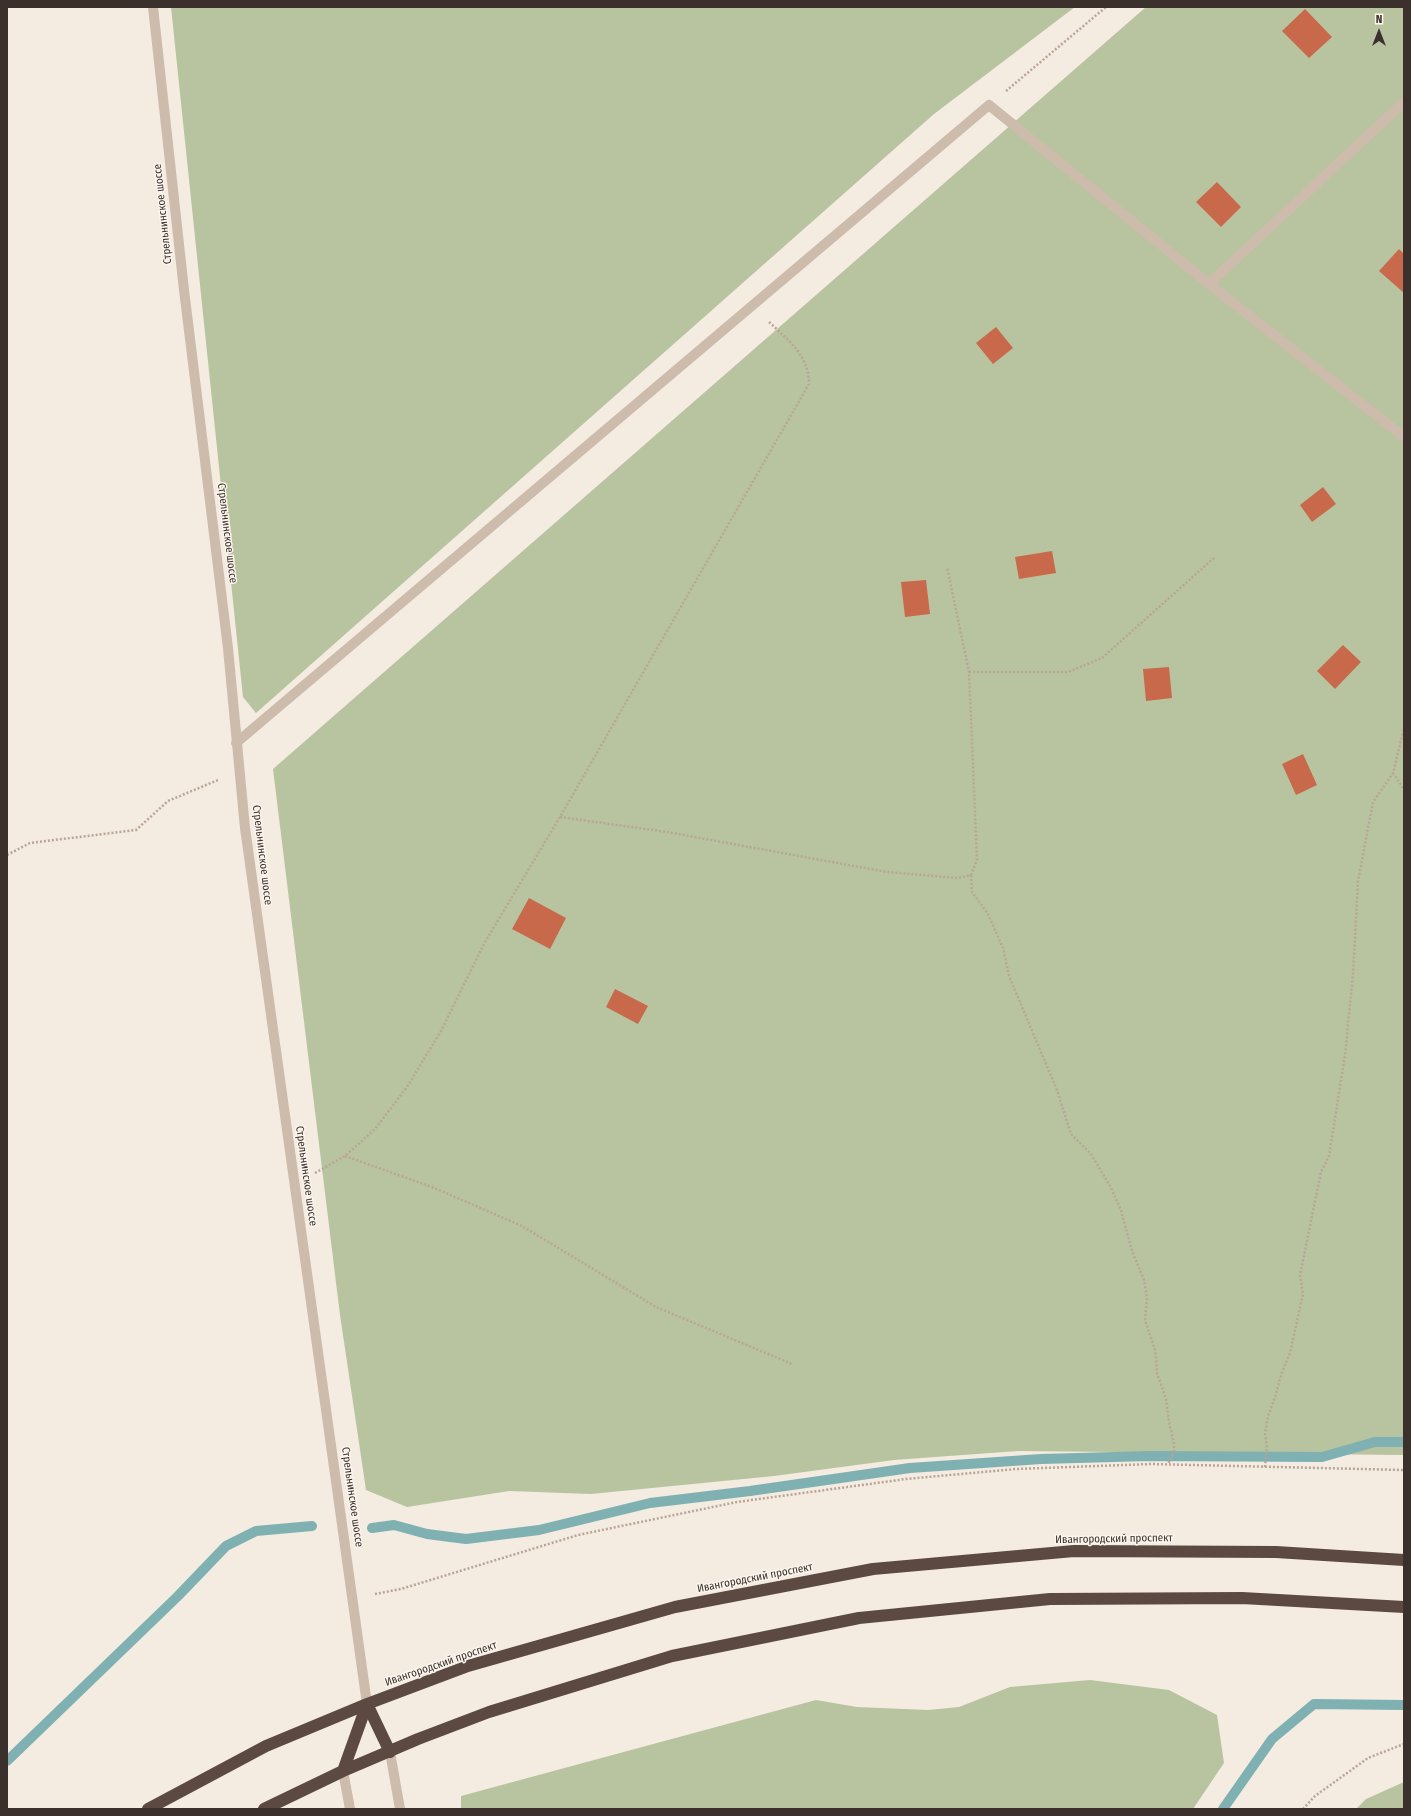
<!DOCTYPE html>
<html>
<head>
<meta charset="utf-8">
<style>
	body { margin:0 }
	#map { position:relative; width:1411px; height:1816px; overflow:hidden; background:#f4ebe1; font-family:"Fira Sans Condensed",sans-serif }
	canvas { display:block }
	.frame { position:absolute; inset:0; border:8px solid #3b302b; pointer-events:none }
	.north { position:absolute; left:1359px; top:12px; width:40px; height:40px; -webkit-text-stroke:3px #fbf5ee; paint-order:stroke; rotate:0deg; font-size:11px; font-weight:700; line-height:16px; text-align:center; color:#3b302b }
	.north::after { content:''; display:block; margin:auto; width:14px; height:18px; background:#3b302b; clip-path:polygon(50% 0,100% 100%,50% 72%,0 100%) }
</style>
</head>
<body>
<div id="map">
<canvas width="1411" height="1816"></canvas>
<div class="frame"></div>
<div class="north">N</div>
</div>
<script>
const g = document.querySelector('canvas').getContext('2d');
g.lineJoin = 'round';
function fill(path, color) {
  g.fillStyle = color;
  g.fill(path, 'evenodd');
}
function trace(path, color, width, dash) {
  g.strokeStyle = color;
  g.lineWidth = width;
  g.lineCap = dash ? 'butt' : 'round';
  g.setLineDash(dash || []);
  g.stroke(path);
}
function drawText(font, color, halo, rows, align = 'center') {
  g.font = font + ' "Fira Sans Condensed",sans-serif';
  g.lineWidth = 3;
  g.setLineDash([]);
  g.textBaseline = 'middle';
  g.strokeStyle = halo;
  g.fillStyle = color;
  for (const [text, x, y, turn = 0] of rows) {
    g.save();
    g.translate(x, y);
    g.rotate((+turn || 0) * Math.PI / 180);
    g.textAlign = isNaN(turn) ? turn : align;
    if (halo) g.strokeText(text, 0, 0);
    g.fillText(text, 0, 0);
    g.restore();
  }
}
const green = new Path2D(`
	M171,7H1075L934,114L256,713L243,697Z
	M1146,7H1404V1455L1018,1451L894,1460L774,1476L591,1494L509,1491L407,1507L366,1490L340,1315L273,769Z
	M1090,1680L1169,1690L1217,1715L1224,1763L1193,1809H461V1796L816,1700L857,1707L928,1710L959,1707L1010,1687Z
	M1404,1782V1809H1356L1366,1799Z`);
const stream = new Path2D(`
	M372,1528L394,1525L427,1534L466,1539L539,1530L650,1503L750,1491L910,1468L1041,1459L1150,1456L1322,1457L1375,1442H1404
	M7,1761L178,1596L226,1546L256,1531L312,1526
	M1223,1809L1272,1739L1314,1704L1404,1705`);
const building = new Path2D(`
	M1305,9L1332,37L1309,58L1282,31Z
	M1217,182L1241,207L1221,227L1196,202Z
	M1399,249L1404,254V293L1379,271Z
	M996,327L1013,348L993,364L976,343Z
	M1323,487L1336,504L1312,522L1300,505Z
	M1052,551L1056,573L1019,579L1015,557Z
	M926,580L930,614L905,617L901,582Z
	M1343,645L1361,662L1335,689L1317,671Z
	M1169,667L1172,698L1146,701L1143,669Z
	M1303,754L1317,785L1296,795L1282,764Z
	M529,898L566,918L550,949L512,929Z
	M615,989L648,1006L638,1024L606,1007Z`);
const path = new Path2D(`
	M1006,91L1106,7
	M969,672H1068L1102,658L1215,557
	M1393,773L1404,789
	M560,817L667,832L887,872L958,878L971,875L977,860L969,672L947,567
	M7,855L30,843L136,830L168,801L218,780
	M971,875L972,892L988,914L1003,948L1009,976L1057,1090L1071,1134L1091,1154L1110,1186L1121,1210L1132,1251L1144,1280L1147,1298L1145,1320L1155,1350L1157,1373L1166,1399L1169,1422L1174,1444V1451L1168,1464
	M345,1156L432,1187L522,1226L656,1307L792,1364
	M315,1173L345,1156L375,1129L407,1087L441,1031L485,942L560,817L809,384C809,355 788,340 769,322
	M1265,1467L1267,1447L1265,1434L1268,1416L1275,1397L1282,1372L1290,1353L1303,1294L1300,1275L1321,1172L1329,1156L1345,1055L1353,974L1358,881L1373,802L1393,773L1404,728
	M375,1594L401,1589L578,1535L737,1502L906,1479L1016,1469L1151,1464L1404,1470
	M1303,1809L1315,1796L1368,1758L1404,1744`);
const minor = new Path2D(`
	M153,7L184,290L228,648L245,828L367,1704
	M1209,284L1404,102
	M236,743L989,105L1209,284L1404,437
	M390,1752L400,1809
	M343,1771L350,1809`);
const highway = new Path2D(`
	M367,1704L390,1752
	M343,1771L367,1704
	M148,1809L266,1746L367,1704L468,1666L675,1607L873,1569L1074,1551L1276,1552L1404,1560
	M264,1809L343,1771L418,1739L489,1712L672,1656L859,1618L1050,1599L1242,1598L1404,1607`);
const streetNames = [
	["Стрельнинское шоссе",163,214,-96],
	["Стрельнинское шоссе",227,533,83],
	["Стрельнинское шоссе",262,855,83],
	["Стрельнинское шоссе",306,1176,82],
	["Стрельнинское шоссе",352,1497,82],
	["Ивангородский проспект",1114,1539,-1],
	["Ивангородский проспект",755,1578,-11],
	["Ивангородский проспект",441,1664,-19]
];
fill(green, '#b8c4a0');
trace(stream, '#7fb0b2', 10);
fill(building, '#c8694b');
trace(path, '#b9a596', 2.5, [2, 2]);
trace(minor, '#cdbbac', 10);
trace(highway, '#5c4a42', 12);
drawText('11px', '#3b302b', '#fbf5ee', streetNames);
</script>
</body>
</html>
